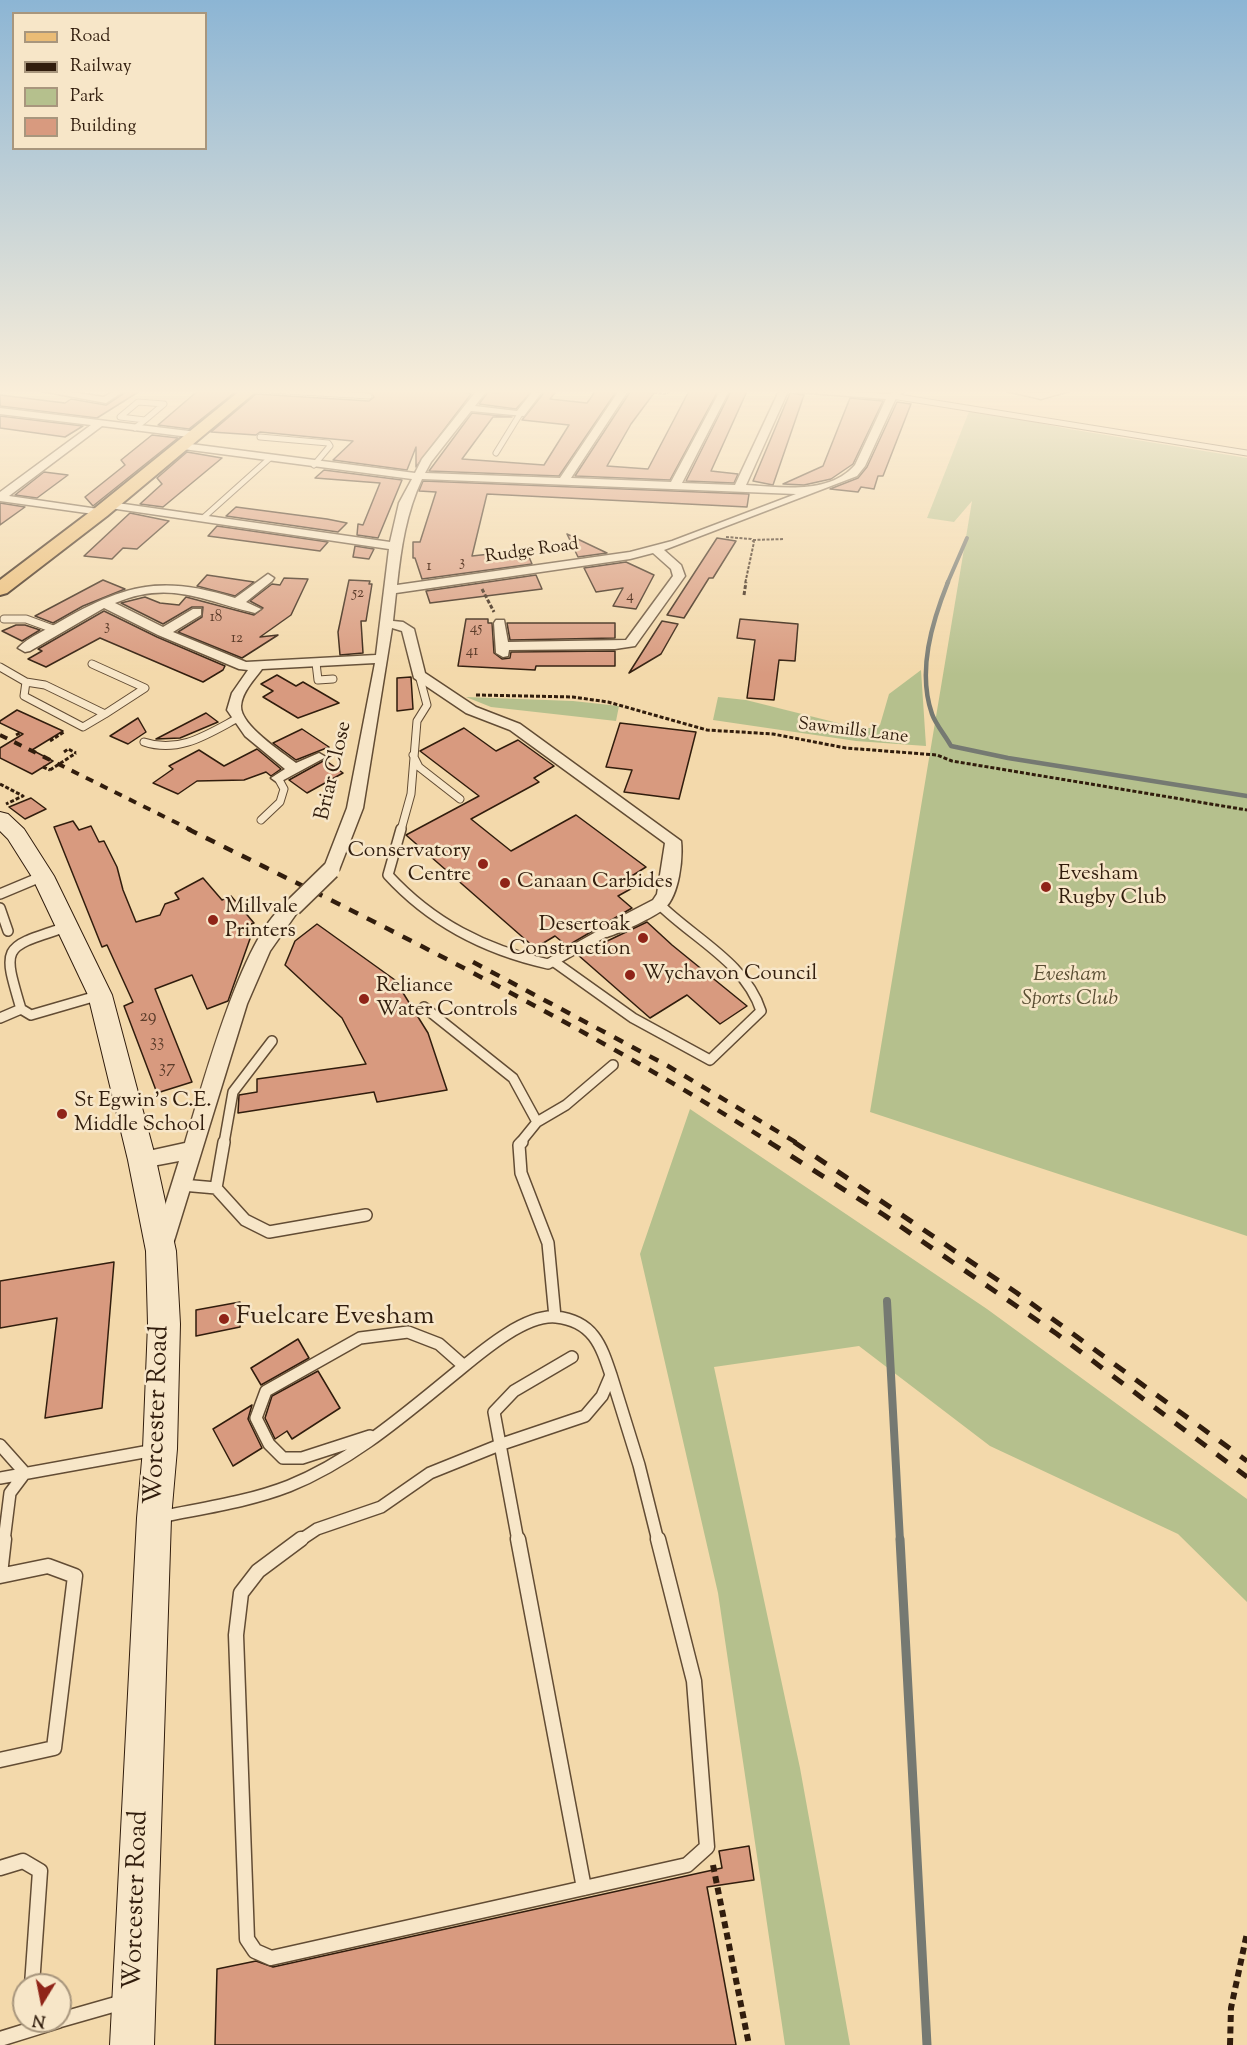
<!DOCTYPE html>
<html>
<head>
<meta charset="utf-8">
<style>
	body { margin:0 }
	#map { position:relative; width:1247px; height:2045px; overflow:hidden; background:#f3d9ab; font-family:"Sorts Mill Goudy",serif }
	canvas { display:block }
	.legend { position:absolute; left:12px; top:12px; width:195px; height:138px; box-sizing:border-box; background:#f7e6c8; border:2px solid #a8967d; margin:0; padding:8px 10px; list-style:none; font-size:18px; color:#311d0d }
	.legend li { display:flex; align-items:center; gap:12px; height:30px }
	.legend b { width:30px; border:2px solid #a8967d }
	.north { position:absolute; left:12px; top:1973px; width:60px; height:60px; box-sizing:border-box; background:#f7e6c8; border:2px solid #a8967d; border-radius:50%; rotate:190deg; font-size:16px; font-weight:700; line-height:24px; text-align:center; color:#311d0d }
	.north::after { content:''; display:block; margin:auto; width:21px; height:27px; background:#8f2418; clip-path:polygon(50% 0,100% 100%,50% 72%,0 100%) }
</style>
</head>
<body>
<div id="map">
<canvas width="1247" height="2045"></canvas>
<ul class="legend">
<li><b style="height:8px;background:#eabc76"></b>Road</li>
<li><b style="height:8px;background:#311d0d"></b>Railway</li>
<li><b style="height:16px;background:#b5c08d"></b>Park</li>
<li><b style="height:16px;background:#d89a7f"></b>Building</li>
</ul>
<div class="north">N</div>
</div>
<script>
const g = document.querySelector('canvas').getContext('2d');
g.lineJoin = 'round';
function fill(path, color) {
  g.fillStyle = color;
  g.fill(path, 'evenodd');
}
function trace(path, color, width, dash) {
  g.strokeStyle = color;
  g.lineWidth = width;
  g.lineCap = dash ? 'butt' : 'round';
  g.setLineDash(dash || []);
  g.stroke(path);
}
function drawText(font, color, halo, rows, align = 'center') {
  g.font = font + ' "Sorts Mill Goudy",serif';
  g.lineWidth = 5;
  g.setLineDash([]);
  g.textBaseline = 'middle';
  g.strokeStyle = halo;
  g.fillStyle = color;
  for (const [text, x, y, turn = 0] of rows) {
    g.save();
    g.translate(x, y);
    g.rotate((+turn || 0) * Math.PI / 180);
    g.textAlign = isNaN(turn) ? turn : align;
    if (halo) g.strokeText(text, 0, 0);
    g.fillText(text, 0, 0);
    g.restore();
  }
}
const green = new Path2D(`
	M970,409L1069,429L1247,458V1236L870,1112L972,501L954,522L927,518Z
	M921,670L926,746L856,741L713,720L718,697L746,700L858,728H874L880,725L889,694Z
	M466,697L573,701L619,706L616,721L491,707Z
	M690,1109L987,1309L1247,1499V1602L1178,1534L990,1446L859,1346L714,1367L800,1768L850,2045H785L718,1593L640,1254Z`);
const streamFar3 = new Path2D(`
	M947,584L967,538`);
const streamFar2 = new Path2D(`
	M948,582C932,622 917,671 932,714C936,725 945,735 951,746L1008,758L1247,796`);
const streamFar1 = new Path2D(`
	M887,1301L900,1541`);
const stream = new Path2D(`
	M900,1539L927,2045`);
const building = new Path2D(`
	M200,389H239L189,429L158,425Z
	M326,389H452L471,394L416,467V447L407,470L333,460L353,441L260,432L256,435L211,432L256,394L369,401L374,397L369,391Z
	M502,389H558L550,399L587,403L597,389H618L559,476L429,471L472,413L512,417H493L462,459L544,465L569,425L522,420L543,394L542,391L534,389L516,409L479,404L488,392L498,393Z
	M628,389H657L631,424L607,466L648,469L690,389H719L670,480L575,476L630,392Z
	M732,389H748L711,471L738,474L734,483L686,481Z
	M129,390L140,391L97,418L0,406V395L65,403L71,399L106,405Z
	M790,393L804,395L773,485L753,481Z
	M850,398L883,401L853,464L831,479L804,485L783,484L823,466Z
	M897,402L911,404L883,476H878L874,489L861,487L858,492L830,489L858,478L867,467Z
	M0,416L83,426L65,437L0,428Z
	M152,435L178,438L93,506L85,497L125,465L121,460Z
	M187,452L222,458L163,507L140,504L162,484L157,478Z
	M324,470L402,480L378,538L357,535L358,524L363,525L380,483L315,478Z
	M44,472L68,475L37,498L15,495Z
	M423,481L749,494L747,507L487,494L472,556L526,550L532,564L422,579L415,558H413V542H420L436,492L419,491Z
	M0,503L25,507L0,525Z
	M236,507L327,519L347,523L338,532L226,516Z
	M130,513L169,521L137,549L123,548L112,559L84,556Z
	M217,526L328,542L320,551L208,536Z
	M567,534L607,553L578,557Z
	M717,538L736,541L713,578H709L684,618L667,615Z
	M355,546L374,549L369,559L353,557Z
	M626,562L654,575L636,609L613,606L623,588L596,592L584,568Z
	M207,575L234,579L254,582L235,596L197,586Z
	M536,575L542,589L430,603L426,591Z
	M284,578L308,579L291,615L260,637L278,635L242,658L178,632L202,617L203,607H192L163,624L121,603L145,597L160,603L179,605L186,597L254,615L263,608L250,601L272,584L280,585Z
	M103,580L125,589L83,606L53,623L35,616Z
	M349,580L370,581L369,584H372L366,621H361L363,653L340,655L338,632Z
	M104,611L157,637L225,666L223,670L203,682L100,638L46,667L28,659L42,651L38,649Z
	M466,619H488V623H492L494,653L502,659L510,658L511,652L615,651V666H536L535,670L458,666Z
	M740,619L798,624L795,661L779,660L774,700L747,698L755,640L737,638Z
	M662,621L678,624L661,654L629,673Z
	M507,623H615V638L510,640Z
	M16,625H25L40,630L22,641L2,631Z
	M277,675L296,686L303,682L339,703L298,718L263,697L273,691L261,684Z
	M411,677L413,709L397,711V678Z
	M17,710L63,731L32,750L53,761L32,774L0,758V748L23,734L0,723V721Z
	M206,713L218,722L180,738L156,739Z
	M138,718L146,732L128,744L110,736Z
	M620,723L696,732L679,799L624,792L632,770L606,767Z
	M464,728L496,751L518,740L554,766L534,778L539,782L471,819L511,851L576,815L646,867L627,879L636,886L618,896L632,908L567,946L555,936L535,948L406,835L479,796L420,751Z
	M302,729L329,747L296,760L273,743Z
	M257,749L281,769L271,776L266,772L244,780L197,781L178,794L153,783L173,769L169,766L199,750L224,766Z
	M325,760L343,773L307,793L289,780Z
	M31,798L46,809L25,819L9,807Z
	M73,821L79,830L91,826L99,842L104,841L117,867L123,890L136,922L160,915L165,904L179,899L175,893L203,878L222,900L231,896L254,923L242,927L251,936L228,1001L207,1009L192,975L155,989L192,1082L157,1093L124,1006L133,1002L107,945L102,947L54,827Z
	M647,922L672,945L747,1006L720,1024L687,995L650,1018L578,955Z
	M317,924L395,980L428,1033L447,1090L377,1102L374,1092L238,1113L239,1095L257,1092V1079L366,1064L342,1018L285,965L295,941Z
	M114,1262L102,1408L45,1418L57,1318L0,1328V1281Z
	M240,1302V1327L196,1336V1310Z
	M298,1339L309,1358L261,1385L251,1368Z
	M318,1371L340,1408L292,1439L287,1431L275,1439L265,1418L272,1396Z
	M252,1405L248,1419L262,1448L233,1466L213,1429Z
	M749,1846L754,1880L707,1887L736,2045H215L217,1969L256,1961L273,1967L722,1868L719,1851Z`);
const pathFar2 = new Path2D(`
	M636,391L667,394L671,389
	M726,537L751,539L754,542L745,584
	M753,540L784,539`);
const pathFar1 = new Path2D(`
	M482,589L494,612
	M744,595L746,582
	M476,695L573,697L608,702L707,730L773,734L846,748L937,755L952,761L1247,810
	M16,735L20,733
	M50,741L64,732
	M64,752L68,749L76,753
	M43,767L50,770
	M0,784L23,796L6,804`);
const path = new Path2D(`
	M713,1865L749,2045
	M1230,2045L1231,2008L1247,1933`);
const serviceFar4 = new Path2D(`
	M251,389L369,396
	M465,389L482,390
	M892,396L1247,453
	M138,402L164,404L145,420L120,417Z
	M135,428L145,420
	M260,437L328,443L330,446L314,465
	M496,453L520,414
	M203,518L270,458`);
const serviceFar3 = new Path2D(`
	M4,619H26L56,630
	M316,663L318,680L333,679
	M92,664L145,688L105,714
	M0,667L26,682
	M26,682L45,685L105,714L83,727L24,696Z
	M144,742C179,754 208,734 238,718
	M413,755L419,767L460,799
	M261,820L280,802L284,789L278,778
	M401,830L411,794L417,721L427,705L419,675`);
const serviceFar2 = new Path2D(`
	M401,829L388,875C432,923 485,950 548,964L607,931
	M0,894L43,876
	M0,908L8,931
	M66,927C2,948 2,945 21,1009L31,1015L100,995
	M553,961L633,1018L710,1060L761,1011C746,963 693,938 659,904
	M424,1007L513,1078L537,1122
	M0,1018L21,1009
	M224,1143L233,1092L272,1041
	M520,1143L537,1122L566,1105L613,1065`);
const serviceFar1 = new Path2D(`
	M522,1142L519,1145L521,1173L548,1243L555,1317
	M182,1185L216,1188L245,1220L269,1232L366,1215
	M216,1188L224,1142
	M611,1375L639,1465L658,1541
	M370,1436L302,1458H283L269,1444L256,1418L266,1391L360,1338L408,1332L439,1344L464,1366
	M0,1445L25,1473L10,1493L4,1541
	M0,1478L155,1450
	M160,1517C203,1508 248,1502 289,1486C353,1460 405,1414 458,1371C481,1352 525,1314 556,1317C593,1321 601,1345 611,1375
	M299,1541L317,1529L381,1507L430,1473L502,1444L585,1416L602,1396L611,1375
	M518,1541L494,1412L514,1391L572,1357`);
const service = new Path2D(`
	M301,1539L258,1571L241,1593L236,1635L247,1939L255,1951L271,1958L687,1865L707,1847L694,1681L658,1539
	M518,1539L584,1888
	M0,1574L4,1539
	M0,1576L48,1566L75,1576L54,1748L0,1760
	M0,1868L23,1861L40,1871L32,1985
	M60,2020L123,2002
	M0,2039L58,2021`);
const minor = new Path2D(`
	M31,389H51L104,397L116,389H127L106,403Z
	M478,389H488L475,406L517,411L533,391L541,393L524,416L471,411L431,462L425,473L560,478L620,389H625L628,391L571,478L671,482L721,389H730L682,483L735,485L780,389H789L746,485C781,487 829,495 855,465L886,399L797,392L793,389L890,394L897,389H907L896,398L865,466L857,476L664,550L681,565L685,576L635,646L615,649L509,650L508,656L503,657L496,653L494,623L496,620H504L508,642L626,640L673,576L671,569L653,553L630,559L396,593L393,621L403,622L414,629L425,673L476,707L520,724L681,841C683,859 679,895 665,908C655,917 620,933 607,937L601,935L599,931L601,927L653,900L657,894L665,843L510,730L466,713L414,678L402,631L392,628L363,808L339,870L331,875L323,870L347,808L375,663L262,669C254,680 242,692 241,706C240,725 282,752 296,763L319,753L326,757L278,783L271,778L285,769L245,736L227,710L232,693L248,670L239,669L158,635L104,608L30,651L25,652L18,648C28,637 48,629 61,621C125,584 163,575 235,598L268,574L274,578L272,581L246,602L261,609L255,613C202,600 169,580 115,603L163,627L193,609H201V615L173,632L246,662L376,655L389,549L110,508L104,505L110,502L390,542L399,503L412,479L183,449L178,446L183,443L415,473L422,459ZM422,479L796,494L672,541L630,552L397,585C401,548 406,513 422,479Z
	M998,389C1013,388 1028,394 1042,393C1054,392 1064,388 1076,389L1041,399Z
	M0,408L197,432L202,435L197,438L102,426L9,496L105,510V514L101,515L0,501V492L91,425L0,414Z
	M293,901L301,907L270,951L247,1004L173,1244L170,1251L163,1253L156,1251L153,1244L179,1161L142,1168L135,1166L132,1160L135,1154L185,1143C199,1098 247,914 293,901Z`);
const secondary = new Path2D(`
	M0,812L8,814L24,829L54,876L112,995L156,1160L176,1251L180,1324L177,1449L171,1518L154,2045H110L137,1518L143,1449L148,1324L146,1251L128,1160L88,995L32,877L8,839L0,831Z`);
const primary = new Path2D(`
	M242,389H259L107,516L7,593L0,595V580L95,508Z`);
const railFar2 = new Path2D(`
	M0,735L191,830`);
const railFar1 = new Path2D(`
	M188,829C386,927 584,1025 771,1143
	M473,962L668,1066L797,1143`);
const rail = new Path2D(`
	M769,1142L884,1215L1057,1334L1247,1477
	M794,1142L1017,1293L1247,1461`);
const pathBridge = new Path2D(`
	M50,770L76,753`);
const minorBridge = new Path2D(`
	M293,907L331,870`);
const markers = [
	[483,864,6,"#8f2418"],
	[505,883,6,"#8f2418"],
	[1046,887,6,"#8f2418"],
	[213,920,6,"#8f2418"],
	[643,938,6,"#8f2418"],
	[630,975,6,"#8f2418"],
	[364,999,6,"#8f2418"],
	[62,1114,6,"#8f2418"],
	[224,1319,6,"#8f2418"]
];
const farNumbernames = [
	["3",462,563],
	["1",429,567],
	["52",358,594],
	["4",630,597],
	["18",216,618],
	["3",107,627],
	["45",476,629],
	["12",237,639],
	["41",472,652]
];
const farStreetnames = [
	["Rudge Road",532,552,-8],
	["Sawmills Lane",853,732,7]
];
const numberNames = [
	["29",148,1018],
	["33",157,1043],
	["37",167,1069]
];
const streetNames = [
	["Briar Close",335,771,-77]
];
const poiNames = [
	["Conservatory",471,852,"right"],
	["Centre",471,876,"right"],
	["Evesham",1058,875],
	["Rugby Club",1058,899],
	["Canaan Carbides",517,883],
	["Millvale",225,908],
	["Printers",225,932],
	["Desertoak",631,926,"right"],
	["Construction",631,950,"right"],
	["Wychavon Council",642,975],
	["Reliance",376,987],
	["Water Controls",376,1011],
	["St Egwin's C.E.",74,1102],
	["Middle School",74,1126]
];
const parkNames = [
	["Evesham",1070,976],
	["Sports Club",1070,1000]
];
const nearPoinames = [
	["Fuelcare Evesham",236,1319]
];
const nearStreetnames = [
	["Worcester Road",159,1415,-88],
	["Worcester Road",138,1900,-88]
];
fill(green, '#b5c08d');
trace(streamFar3, '#757972', 4);
trace(streamFar2, '#757972', 4.5);
trace(streamFar1, '#757972', 8);
trace(stream, '#757972', 9);
fill(building, '#d89a7f');
trace(building, '#311d0d', 1.5);
trace(serviceFar4, '#624c34', 7);
trace(serviceFar3, '#624c34', 9);
trace(serviceFar2, '#624c34', 12);
trace(serviceFar1, '#624c34', 14);
trace(service, '#624c34', 17);
trace(minor, '#624c34', 3);
trace(secondary, '#311d0d', 2);
trace(primary, '#311d0d', 4);
trace(pathFar2, '#311d0d', 2, [3, 1.5]);
trace(pathFar1, '#311d0d', 3, [4, 2]);
trace(path, '#311d0d', 6, [7, 4.5]);
trace(serviceFar4, '#f7e6c8', 5);
trace(serviceFar3, '#f7e6c8', 7);
trace(serviceFar2, '#f7e6c8', 9);
trace(serviceFar1, '#f7e6c8', 11);
trace(service, '#f7e6c8', 14);
fill(minor, '#f7e6c8');
fill(secondary, '#f7e6c8');
fill(primary, '#eabc76');
trace(railFar2, '#311d0d', 4, [8, 8]);
trace(railFar1, '#311d0d', 4.5, [10, 10]);
trace(rail, '#311d0d', 5, [13, 13]);
trace(minorBridge, '#624c34', 20, []);
trace(pathBridge, '#311d0d', 3, [4, 2]);
trace(minorBridge, '#f7e6c8', 17);
const sky = g.createLinearGradient(0, 0, 0, 675);
sky.addColorStop(0, '#8cb5d4');
sky.addColorStop(0.58, '#faeed9');
sky.addColorStop(1, '#faeed900');
g.fillStyle = sky;
g.fillRect(0, 0, 1247, 675);
for (const [x, y, r, color] of markers) {
  const dot = new Path2D();
  dot.arc(x, y, r, 0, 2 * Math.PI);
  g.fillStyle = color;
  g.fill(dot);
  trace(dot, '#f7e6c8', 2);
}
drawText('15px', '#5b3c2a', null, farNumbernames);
drawText('18px', '#311d0d', '#f7e6c8', farStreetnames);
drawText('18px', '#5b3c2a', null, numberNames);
drawText('21px', '#311d0d', '#f7e6c8', streetNames);
drawText('21px', '#311d0d', '#f7e6c8', poiNames, 'left');
drawText('italic 21px', '#594e33', '#f7e6c8', parkNames);
drawText('26px', '#311d0d', '#f7e6c8', nearPoinames, 'left');
drawText('26px', '#311d0d', '#f7e6c8', nearStreetnames);
</script>
</body>
</html>
